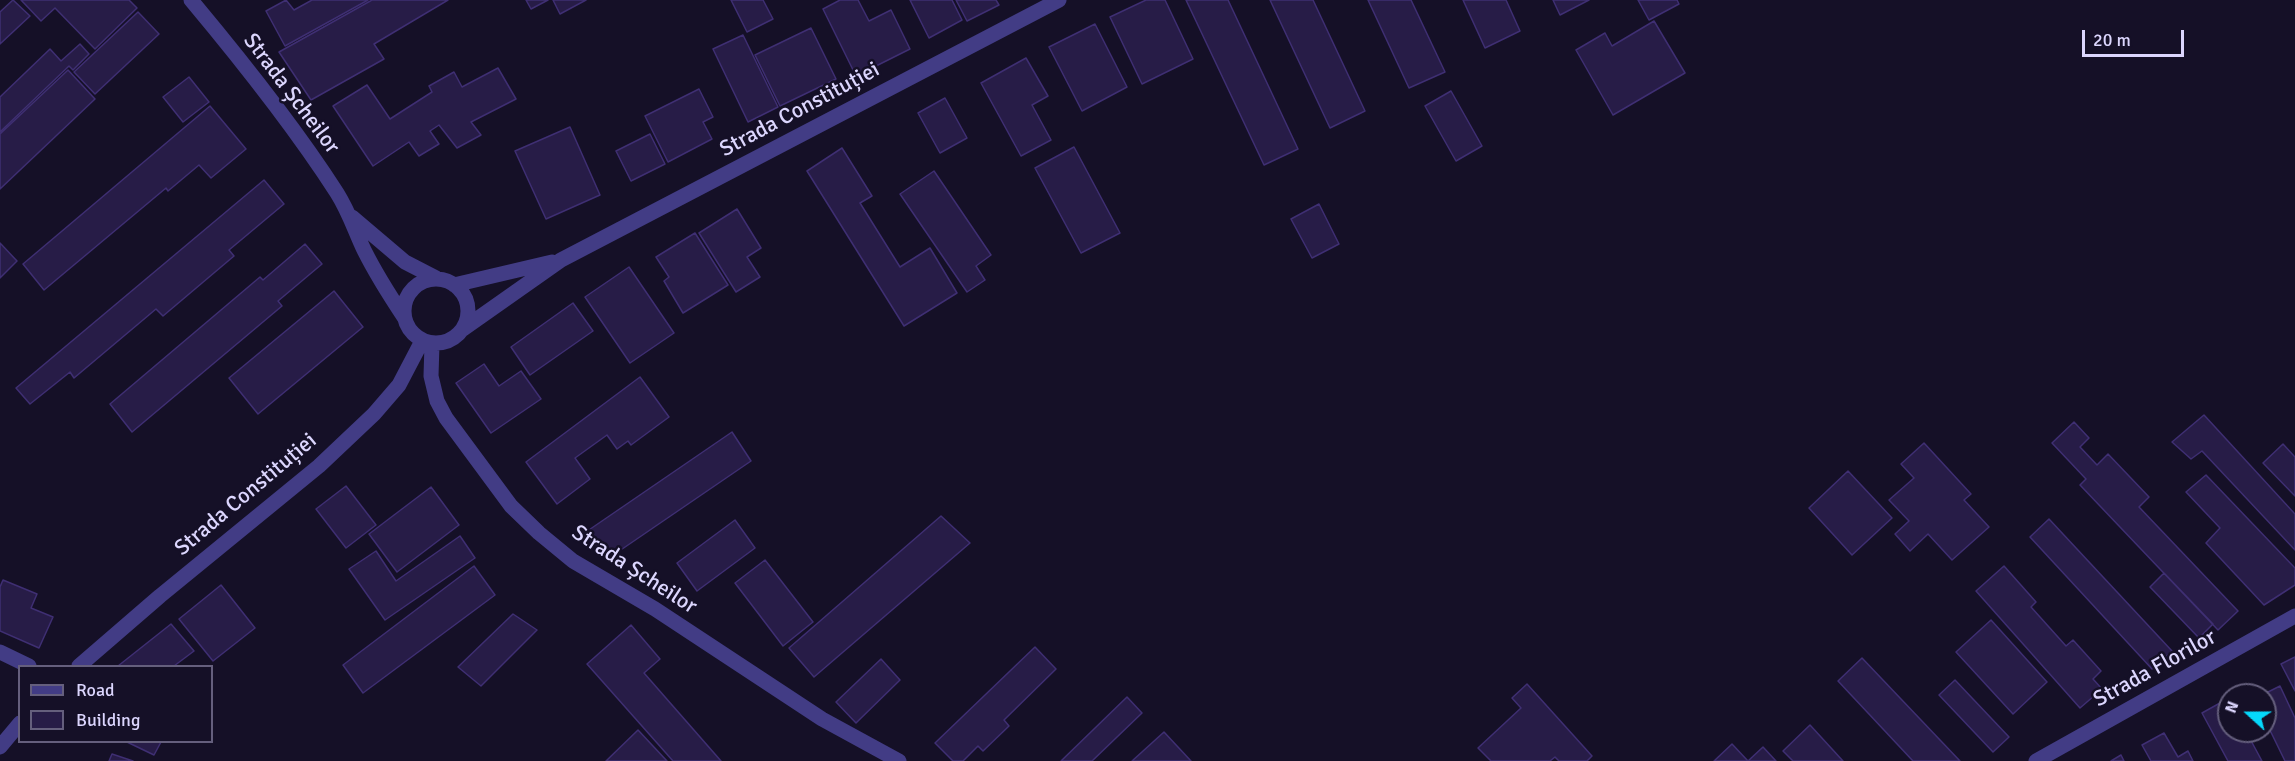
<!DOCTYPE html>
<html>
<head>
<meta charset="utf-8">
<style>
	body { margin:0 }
	#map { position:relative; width:2295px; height:761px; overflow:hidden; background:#151027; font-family:Signika,sans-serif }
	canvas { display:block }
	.legend { position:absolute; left:18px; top:665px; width:195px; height:78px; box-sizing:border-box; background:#151027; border:2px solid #655f7d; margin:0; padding:8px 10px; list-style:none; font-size:18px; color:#dcd6fe }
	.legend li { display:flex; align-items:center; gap:12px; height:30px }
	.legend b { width:30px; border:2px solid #655f7d }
	.north { position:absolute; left:2217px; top:683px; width:60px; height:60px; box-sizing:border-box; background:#151027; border:2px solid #655f7d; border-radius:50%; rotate:291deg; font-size:16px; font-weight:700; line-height:24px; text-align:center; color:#dcd6fe }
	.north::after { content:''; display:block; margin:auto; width:21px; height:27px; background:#05d8fb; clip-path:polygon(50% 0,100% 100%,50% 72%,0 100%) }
	.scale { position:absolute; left:2082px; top:30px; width:102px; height:27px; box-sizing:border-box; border:3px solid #dcd6fe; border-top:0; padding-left:8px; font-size:18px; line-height:21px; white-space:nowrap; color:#dcd6fe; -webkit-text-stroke:4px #151027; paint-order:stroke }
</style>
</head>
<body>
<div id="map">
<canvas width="2295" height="761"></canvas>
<ul class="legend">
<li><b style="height:8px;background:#423c85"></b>Road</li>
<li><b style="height:16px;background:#271c47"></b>Building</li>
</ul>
<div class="north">N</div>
<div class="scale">20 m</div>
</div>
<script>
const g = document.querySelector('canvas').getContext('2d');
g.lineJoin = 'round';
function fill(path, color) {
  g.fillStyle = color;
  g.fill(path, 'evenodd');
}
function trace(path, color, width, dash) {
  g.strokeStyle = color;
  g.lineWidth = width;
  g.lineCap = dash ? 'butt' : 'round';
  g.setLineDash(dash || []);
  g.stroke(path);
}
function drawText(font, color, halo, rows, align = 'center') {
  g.font = font + ' Signika,sans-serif';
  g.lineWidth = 5;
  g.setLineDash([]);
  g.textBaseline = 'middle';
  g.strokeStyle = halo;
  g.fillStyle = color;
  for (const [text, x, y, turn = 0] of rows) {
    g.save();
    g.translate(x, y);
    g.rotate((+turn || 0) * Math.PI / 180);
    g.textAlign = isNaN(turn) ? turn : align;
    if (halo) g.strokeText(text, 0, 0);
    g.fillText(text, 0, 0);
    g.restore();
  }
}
const building = new Path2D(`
	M13,0L30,16L0,44V12Z
	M21,0H129L137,8L95,49L55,8L41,21Z
	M286,0L294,10L312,0H368L285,46L266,11Z
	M372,0H448L374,44L384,59L311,100L279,52Z
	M526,0H548L531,9Z
	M553,0H586L560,14Z
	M731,0H763L773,19L747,32Z
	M840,0H858L869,21L891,10L910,49L856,76L823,9Z
	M910,0H952L962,20L929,38Z
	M956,0H996L999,5L967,21Z
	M1146,0H1165L1193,59L1142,84L1110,17Z
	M1186,0H1228L1298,149L1264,165Z
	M1270,0H1313L1365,111L1330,128Z
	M1368,0H1411L1445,72L1409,88Z
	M1463,0H1506L1520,31L1485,48Z
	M1553,0H1589L1560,15Z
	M1638,0H1677L1679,4L1649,20Z
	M138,12L159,34L95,94L74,72Z
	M1654,21L1685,73L1613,115L1576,50L1605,33L1612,46Z
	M1095,24L1127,87L1082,111L1049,47Z
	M811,28L836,79L780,106L755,55Z
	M743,35L778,107L748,122L713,49Z
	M80,44L89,54L73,70L69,66L0,132V97L50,49L61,61Z
	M1026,58L1048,96L1032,105L1051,140L1021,156L981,83Z
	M498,68L516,99L471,122L481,135L457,148L439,125L430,131L439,144L419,156L409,142L373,166L333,106L367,85L390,119L432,92L429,86L454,72L462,87Z
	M68,70L95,99L0,189V134Z
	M189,77L209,102L183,122L163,97Z
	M699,89L713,117L703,122L712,139L668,162L645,116Z
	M1451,91L1482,146L1456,161L1425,106Z
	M945,98L967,138L940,153L918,113Z
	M210,106L246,149L211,178L199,165L168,191L166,188L44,290L23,264Z
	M570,127L600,195L546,219L515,151Z
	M650,134L665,164L631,181L616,151Z
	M1074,147L1120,233L1081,253L1035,168Z
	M842,148L872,196L860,203L900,267L930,248L957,293L904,326L807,171Z
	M934,171L991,255L976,266L985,280L967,292L900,194Z
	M264,180L284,204L229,250L234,256L163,316L156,309L74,378L70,372L30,404L16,388Z
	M1319,204L1339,244L1312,258L1291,219Z
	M737,209L761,248L747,257L760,277L736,292L699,233Z
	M695,233L728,285L683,313L664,281L669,277L656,257Z
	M0,243L17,261L0,278Z
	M305,244L322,264L278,301L282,306L132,432L110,404L260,277L263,280Z
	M629,267L674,333L630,363L585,297Z
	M334,291L363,327L258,414L229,378Z
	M573,303L593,331L530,375L511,347Z
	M484,364L499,386L521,371L541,399L491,433L456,383Z
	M640,377L669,417L631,445L628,441L617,449L607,435L575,458L590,479L557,504L526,462Z
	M2204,415L2295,514V550L2202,451L2191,459L2172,442Z
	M2074,422L2089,438L2080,447L2097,465L2108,454L2149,497L2139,507L2238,611L2218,630L2080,485L2086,479L2052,443Z
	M732,432L751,461L609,558L583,534Z
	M1924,443L1971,494L1964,500L1989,527L1952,560L1928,534L1910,551L1895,534L1909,521L1889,500L1914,478L1901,464Z
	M2283,444L2295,457V496L2263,463Z
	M1848,471L1892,518L1852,555L1809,508Z
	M2206,475L2295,568V585L2264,605L2206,543L2220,528L2186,492Z
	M346,486L376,525L346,548L316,509Z
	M431,487L459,525L397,572L369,534Z
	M941,516L970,543L814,677L789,648Z
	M2049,519L2172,651L2152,669L2030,537Z
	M735,520L755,548L697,591L677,563Z
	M460,536L475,558L385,620L349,569L376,551L396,581Z
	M765,560L813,622L783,646L735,583Z
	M474,566L495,595L363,693L343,665Z
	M2004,566L2036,602L2031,607L2066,646L2073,640L2101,671L2093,679L2102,689L2080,708L1976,591Z
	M2164,573L2213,624L2199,638L2150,587Z
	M3,580L37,594L31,608L53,617L39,648L0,631V587Z
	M221,585L255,628L213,661L179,619Z
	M513,614L537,630L481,686L458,667Z
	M1991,620L2047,682L2013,714L1956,652Z
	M171,624L194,651L174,666H118Z
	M631,625L660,659L644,673L721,761H673L587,664Z
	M1035,647L1056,669L1004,720L1009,726L983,751L978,746L963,761H953L935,743Z
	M2295,657V691L2281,664Z
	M1862,658L1960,761H1913L1838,681Z
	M881,659L900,680L856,723L836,702Z
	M1955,680L2009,737L1993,752L1939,695Z
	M1527,684L1592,756L1587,761H1559L1555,757L1550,761H1491L1478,748L1521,708L1512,698Z
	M2280,686L2295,718V761H2285L2265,720V695H2262Z
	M1127,697L1142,713L1092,761H1061Z
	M2229,698V731H2260L2249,737L2262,761H2228L2202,713Z
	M1810,725L1843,761H1793L1783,751Z
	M638,730L667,761H606Z
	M1164,732L1191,761H1132Z
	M2164,733L2178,757L2188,751L2193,761H2151L2142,745Z
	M127,742H161L154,755Z
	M1732,744L1748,761L1763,747L1776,761H1714Z
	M112,754L133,761H109Z
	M2121,755L2124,761H2111Z`);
const minor = new Path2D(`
	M191,0C242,61 294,126 337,193C349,212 355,231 364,250C376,274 390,296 404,317
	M352,217L405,262L436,278
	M404 311a32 32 0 1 1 64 0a32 32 0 1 1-64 0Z
	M454,285L552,262
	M463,329L561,260L1059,0
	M432,344L431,376L437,401L446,418L511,506L539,533L573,561L655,609L822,719L899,761
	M0,652L29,666
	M79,666L160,596L319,466L374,414L399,385L422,341
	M0,747L20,723
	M2036,761L2295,616`);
const streetNames = [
	["Strada Șcheilor",291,94,53],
	["Strada Constituției",800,110,-28],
	["Strada Constituției",246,495,-40],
	["Strada Șcheilor",634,570,33],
	["Strada Florilor",2155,669,-29]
];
fill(building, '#271c47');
trace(building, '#3f2f73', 1.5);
trace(minor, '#423c85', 15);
drawText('22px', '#dcd6fe', '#151027', streetNames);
</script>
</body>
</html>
